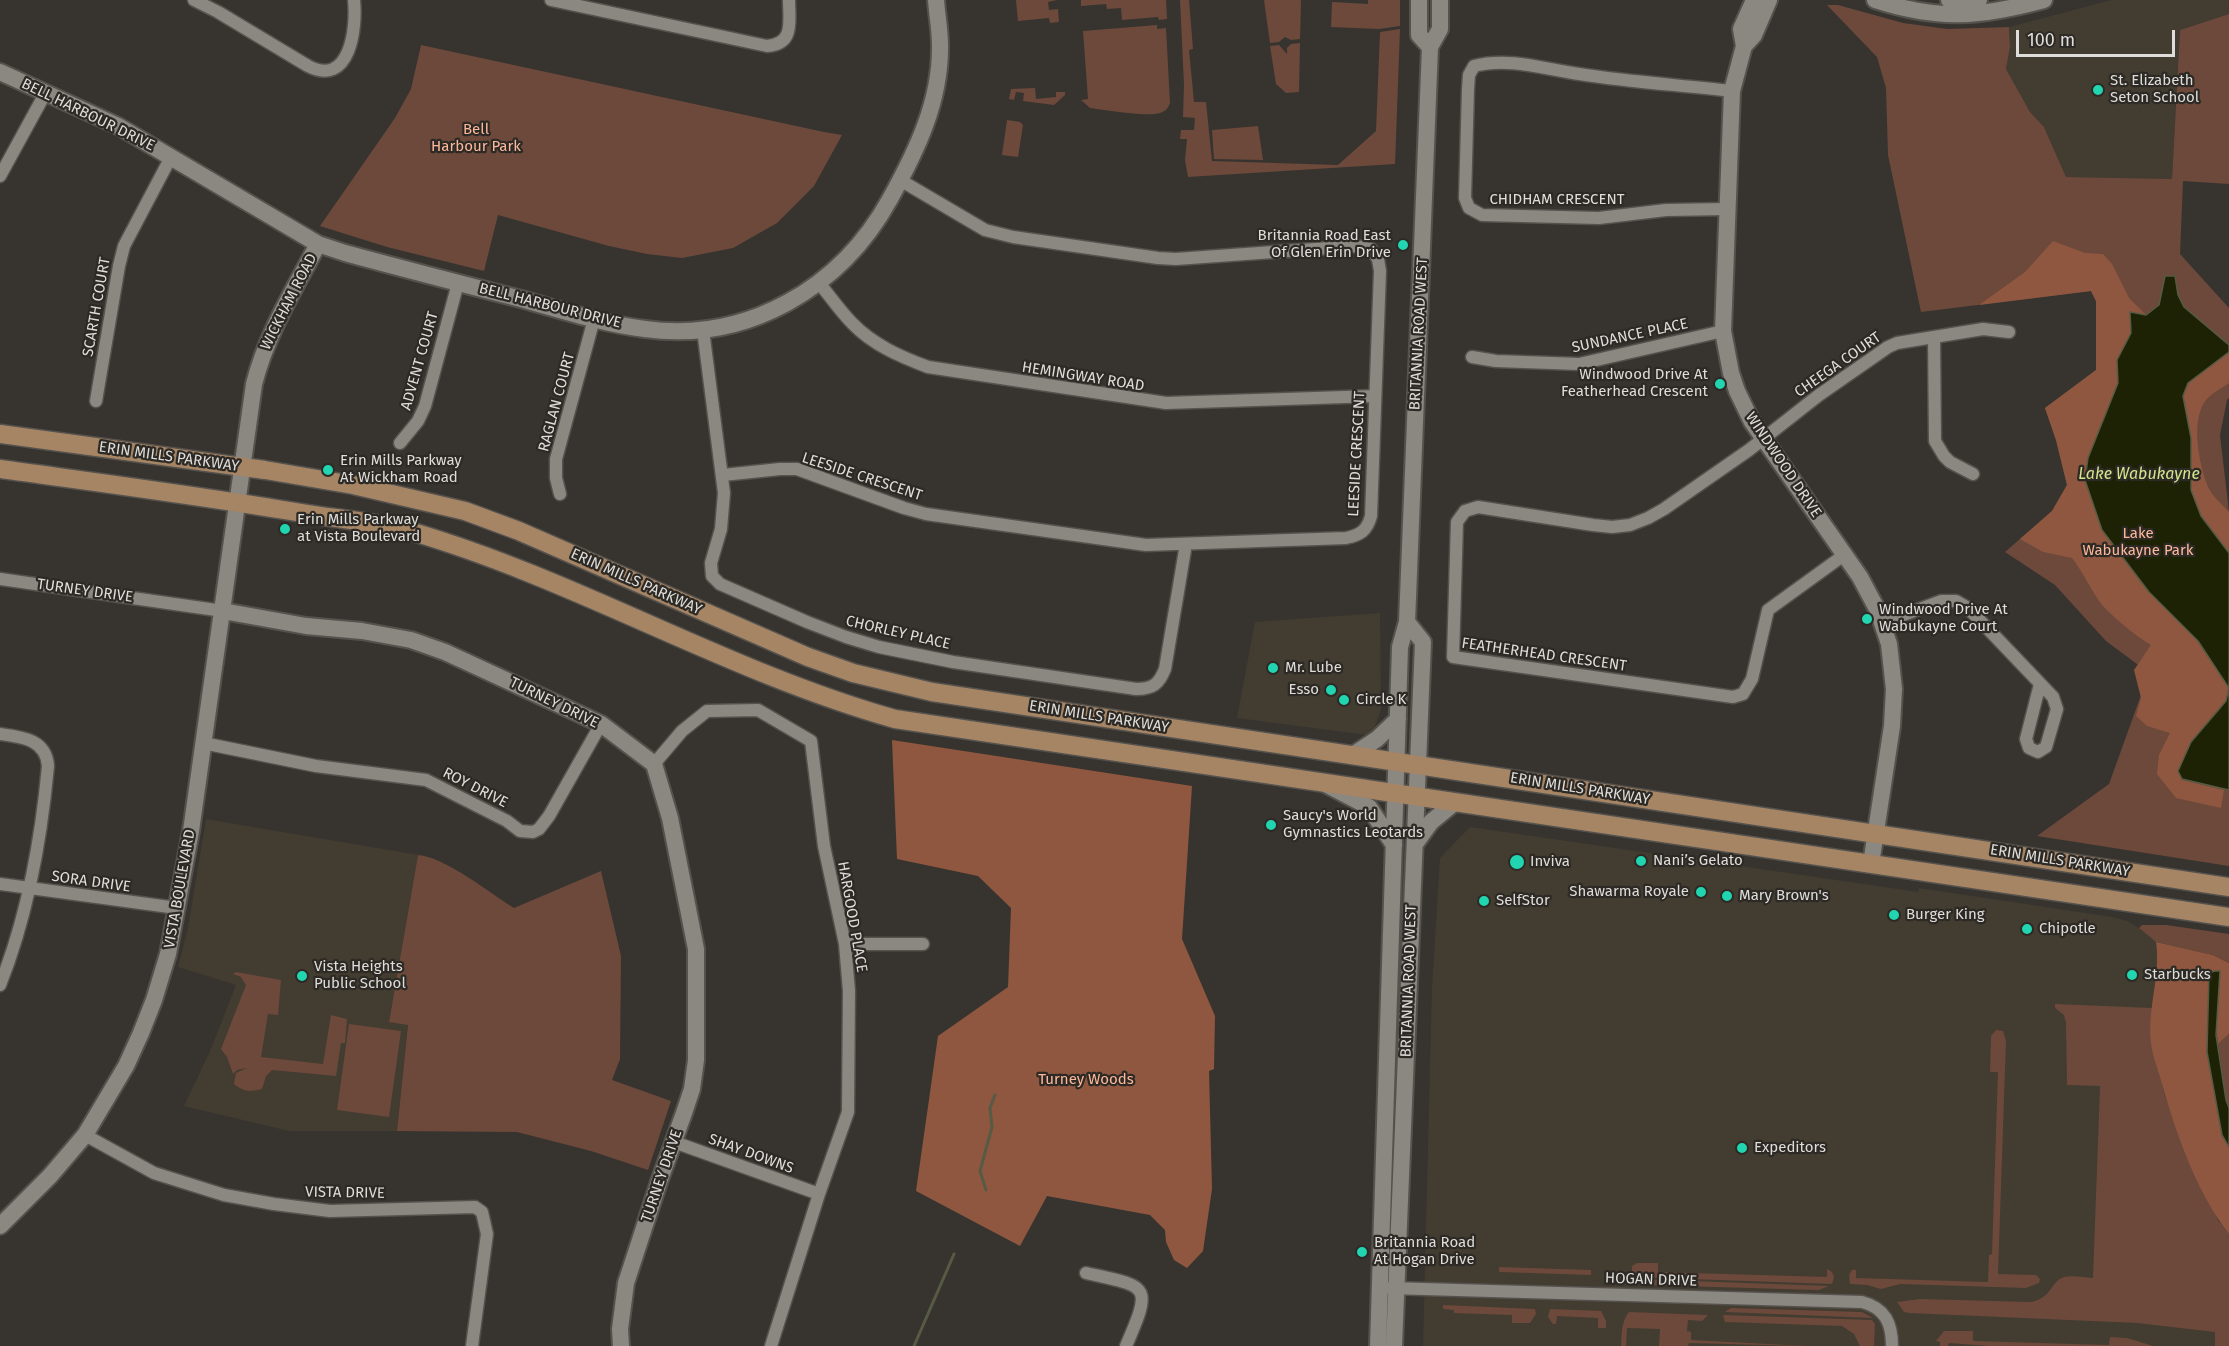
<!DOCTYPE html>
<html>
<head>
<meta charset="utf-8">
<style>
	body { margin:0 }
	#map { position:relative; width:2229px; height:1346px; overflow:hidden; background:#37342f; font-family:"Fira Sans",sans-serif }
	canvas { display:block }
	.scale { position:absolute; left:2016px; top:30px; width:159px; height:27px; box-sizing:border-box; border:3px solid #dfddda; border-top:0; padding-left:8px; font-size:18px; line-height:21px; white-space:nowrap; color:#dfddda; -webkit-text-stroke:4px #2d2a25; paint-order:stroke }
</style>
</head>
<body>
<div id="map">
<canvas width="2229" height="1346"></canvas>
<div class="scale">100 m</div>
</div>
<script>
const g = document.querySelector('canvas').getContext('2d');
g.lineJoin = 'round';
function fill(path, color) {
  g.fillStyle = color;
  g.fill(path, 'evenodd');
}
function trace(path, color, width, dash) {
  g.strokeStyle = color;
  g.lineWidth = width;
  g.lineCap = dash ? 'butt' : 'round';
  g.setLineDash(dash || []);
  g.stroke(path);
}
function drawText(font, color, halo, rows, align = 'center') {
  g.font = font + ' "Fira Sans",sans-serif';
  g.lineWidth = 4.5;
  g.setLineDash([]);
  g.textBaseline = 'middle';
  g.strokeStyle = halo;
  g.fillStyle = color;
  for (const [text, x, y, turn = 0] of rows) {
    g.save();
    g.translate(x, y);
    g.rotate((+turn || 0) * Math.PI / 180);
    g.textAlign = isNaN(turn) ? turn : align;
    if (halo) g.strokeText(text, 0, 0);
    g.fillText(text, 0, 0);
    g.restore();
  }
}
const built = new Path2D(`
	M2112,0H2229V14L2180,30L2172,179L2066,177L2044,127L2030,112L2006,69L2010,47L2009,27Z
	M1380,613L1381,710L1375,726L1367,735L1237,718L1255,622Z
	M206,819L418,855L389,1021L408,1024L397,1131H289L184,1106L211,1049L236,985L178,967L188,928Z
	M1470,827L1878,886L1918,892L1919,888L2112,917L2127,921L2139,928L2156,942L2159,958L2151,1043L2218,1220L2229,1234V1346H1423L1432,989L1440,858Z`);
const green = new Path2D(`
	M1016,0H1057L1048,2L1049,10L1058,9L1059,22L1050,23L1049,18L1018,21Z
	M1081,0H1166L1167,19L1159,20L1158,17L1122,20L1121,8L1107,9L1106,4L1081,6Z
	M1180,0H1189L1193,49L1189,50L1194,102H1206L1212,161L1338,165L1376,131L1380,32L1400,29L1395,164L1188,177L1185,160L1187,139H1180L1181,130H1194L1195,118L1183,117L1184,85Z
	M1264,0H1301L1300,39L1291,40L1285,37L1279,42L1270,43Z
	M1368,0H1400V26L1379,29L1331,27L1332,2L1368,4Z
	M1827,5H1838L1903,23L1947,29L2009,27L2010,47L2006,69L2030,112L2044,127L2066,177L2172,179L2180,30L2229,14V184L2183,181L2180,254L2229,308V398L2227,400L2220,435L2229,512V866L2037,836L2109,784L2149,673L2106,641L2055,585L2005,552L2052,511L2067,485L2056,440L2045,408L2096,370V301L2091,291L1921,312L1888,155L1886,88L1877,57Z
	M1157,25V29L1166,28L1170,103C1168,108 1166,111 1160,113C1146,117 1107,110 1090,108L1081,100L1088,99L1083,31Z
	M1300,43L1299,92L1286,93L1276,84L1270,46L1279,45L1287,54V48L1291,44Z
	M421,45L824,132L842,135L814,186L777,223L733,248L682,258L647,254L609,246L498,215L484,271L387,247L320,226L395,118L411,89Z
	M1035,88L1036,99L1056,97V92H1065V95L1054,105L1023,101L1024,93L1016,92L1014,100L1009,99L1011,89Z
	M1007,120L1020,122L1023,125L1018,157L1002,155Z
	M1258,126L1263,160L1214,159L1212,130Z
	M418,855C445,857 490,893 514,908L601,871L621,956L620,1059L612,1080L671,1101L648,1170L591,1151L517,1132L397,1131L408,1025L389,1022Z
	M2142,925H2166L2229,934V963L2213,955L2156,942L2139,928Z
	M236,972L281,980L278,1015L268,1014L261,1057L323,1064L331,1015L347,1019L345,1043H341L336,1076L272,1070L266,1076L262,1089C250,1092 244,1092 234,1084L236,1073L247,1068L237,1070L233,1074L227,1057L221,1049L246,985L241,977L233,974Z
	M2055,1004L2152,1008L2151,1043L2165,1096L2190,1164L2218,1220L2229,1234V1346H2215V1332L2137,1323L1909,1313L1904,1312L1897,1302L1920,1299L2031,1302C2052,1298 2051,1281 2064,1277C2072,1275 2084,1277 2093,1278L2100,1086L2067,1085L2066,1023L2064,1015L2055,1008Z
	M349,1024L401,1031L389,1117L337,1110Z
	M1996,1030L2003,1031L2006,1041L1998,1274L2036,1275L2040,1279L2039,1283L2026,1288L1900,1284L1881,1289L1867,1285L1850,1284L1849,1275L1852,1270H1856V1278L1988,1282L1989,1255L1992,1254L1998,1072H1990L1991,1036Z
	M2229,1034V1108L2226,1100L2218,1044Z
	M1637,1263H1658V1272L1827,1277V1269L1832,1272L1834,1277L1832,1284L1632,1277V1266Z
	M1499,1267L1591,1270V1275L1499,1272Z
	M1636,1279L1829,1286L1819,1290L1645,1285Z
	M1443,1305L1535,1309L1536,1314L1530,1323H1512V1315L1454,1313V1310L1443,1309Z
	M1731,1308L1862,1312L1873,1318L1725,1312Z
	M1550,1309L1601,1311L1606,1321V1328H1598V1318L1557,1316L1556,1324H1553L1548,1317Z
	M1629,1312L1708,1315L1702,1321L1688,1320L1687,1331L1691,1332V1340L1807,1346L1689,1343L1688,1346H1659L1660,1329L1627,1328L1626,1346H1621C1622,1333 1621,1322 1629,1312Z
	M1723,1315L1872,1320L1875,1324L1874,1346H1860L1854,1334L1842,1326L1725,1322Z
	M1944,1331H1973V1341L2109,1345L2110,1337L2127,1338L2153,1346H1989L1949,1343L1948,1346H1940V1342L1936,1341Z`);
const forest = new Path2D(`
	M2053,241L2085,253L2103,254L2112,264L2129,298L2146,315L2130,312L2131,333L2117,360L2118,383L2088,458L2149,592L2198,641L2229,688L2226,701L2191,742L2182,780L2224,790L2221,808L2176,798L2157,774L2159,755L2170,733L2147,726L2136,716L2141,698L2134,670L2151,645C2136,636 2115,619 2103,606C2093,594 2083,572 2072,558L2043,552L2020,539L2052,511L2067,485L2056,440L2045,408L2096,370V301L2091,291L1979,305L2025,272Z
	M2229,352V383C2222,388 2212,393 2206,400C2190,420 2199,464 2208,487C2212,496 2222,504 2229,512V553L2201,516L2191,490V438L2183,396L2187,383Z
	M892,740L1192,786L1182,939L1215,1016L1214,1069L1209,1071L1212,1189L1203,1251L1187,1268L1174,1260L1166,1242L1165,1230L1150,1215L1047,1196L1020,1246L916,1191L938,1036L1008,987L1011,908L978,876L897,859Z
	M2156,942L2213,955L2229,963V1034L2218,1044L2209,973L2222,1135L2229,1147V1234C2195,1191 2174,1127 2159,1074C2156,1064 2152,1053 2151,1043C2147,1009 2161,975 2156,942Z`);
const water = new Path2D(`
	M2165,276H2175L2178,295L2184,307L2229,345V352L2188,383L2183,396L2191,438V490L2201,516L2229,553V790L2182,779L2178,771L2191,742L2226,701L2229,688L2198,641L2149,592L2102,530L2085,480L2088,458L2118,383L2117,360L2131,333L2130,312L2146,315L2159,305Z
	M2215,971H2220L2216,1035L2226,1100L2229,1108V1147L2222,1135L2207,1052L2209,973Z`);
const stream = new Path2D(`
	M986,1190L980,1171L992,1127L990,1108L995,1095
	M914,1346L954,1254`);
const street = new Path2D(`
	M194,0L218,12L308,66C350,88 357,28 354,0
	M551,0L767,46C795,44 789,21 789,0
	M0,176L46,92
	M1726,209L1666,210L1599,218L1482,215L1469,208L1465,198L1468,89L1469,75L1474,66C1509,57 1544,69 1579,74C1629,82 1681,85 1732,91
	M819,283C830,296 840,311 852,323C873,345 901,357 928,367L1166,403L1375,396
	M703,330L724,493L721,529L711,563L712,576L720,584L807,622L846,637L879,647L953,662L1136,689C1153,689 1159,684 1165,669L1186,544
	M1934,337L1935,441L1944,456L1950,462L1973,474
	M1472,357L1496,361L1579,364L1723,331
	M96,401L119,266L124,246L171,157
	M400,443L418,421L425,406L458,283
	M723,475L780,469H797L904,508L926,514L1146,545L1346,538C1360,535 1367,531 1371,516L1380,271L1378,259L1371,249L1357,246L1176,259L1158,258L1013,237L985,230L900,180
	M560,494L556,478V459L594,319
	M1844,555L1768,610L1752,679L1743,694L1733,697L1453,657L1457,522L1465,511L1478,507L1593,525L1612,527L1630,525L1648,518L1664,509L1749,450L1819,395L1888,347L1897,343L1983,329L2009,332
	M0,579L223,611
	M1882,623L1941,601H1956L1968,608L2053,697L2057,709L2046,747L2038,752L2029,748L2026,739L2040,684
	M0,734C22,737 46,739 48,766C41,841 28,915 0,985
	M203,743L316,766L426,780L507,821L520,831L533,832L539,829L549,816L601,724
	M654,764L682,731L707,711L758,710L811,741L824,846L845,944L849,991L848,1112L819,1194L771,1346
	M0,884L177,908
	M845,944H923
	M85,1135L154,1173L224,1195L274,1204L330,1211L475,1207L482,1212L487,1234L472,1346
	M674,1142L819,1194
	M1086,1273C1149,1287 1153,1284 1126,1346
	M1390,1288L1862,1302C1885,1308 1892,1323 1892,1346`);
const secondary = new Path2D(`
	M1419,0V35L1430,47
	M1769,0L1754,35L1744,46L1732,91L1723,331L1731,373L1737,391L1752,422L1860,577L1878,611L1889,644L1894,689L1892,726L1871,864
	M1875,0C1939,21 1981,17 2044,0
	M1949,0H1979
	M1744,46L1741,29L1754,0
	M0,72L118,126L318,244L345,253C404,269 462,284 521,299C561,310 603,324 645,329C747,343 841,288 890,199C916,152 941,101 940,45C940,30 937,15 936,0
	M223,611L306,626L362,631L411,640L445,652L601,724L654,764L670,818L696,949V1060L692,1089L684,1113L659,1182L626,1283L620,1329L621,1346
	M1353,755L1377,739L1398,719
	M1327,785L1369,807L1394,845
	M1415,844L1431,822L1454,803
	M0,1226L50,1176L85,1135L126,1066L141,1033L154,1000L168,954L191,831L254,384C267,333 294,290 318,244
	M1378,1346L1400,647L1407,622L1430,47L1440,29V0
	M1394,1346L1423,642L1407,622`);
const primary = new Path2D(`
	M0,434L265,470L353,485L465,511L519,531L808,657L853,673L932,692L2229,887
	M0,469C101,483 202,496 302,513C337,519 380,522 413,532C579,581 728,672 895,719L2229,917`);
const markers = [
	[2098,90,6,"#20d5b0"],
	[1403,245,6,"#20d5b0"],
	[1720,384,6,"#20d5b0"],
	[328,470,6,"#20d5b0"],
	[285,529,6,"#20d5b0"],
	[1867,619,6,"#20d5b0"],
	[1273,668,6,"#20d5b0"],
	[1331,690,6,"#20d5b0"],
	[1344,700,6,"#20d5b0"],
	[1271,825,6,"#20d5b0"],
	[1641,861,6,"#20d5b0"],
	[1517,862,8,"#20d5b0"],
	[1701,892,6,"#20d5b0"],
	[1727,896,6,"#20d5b0"],
	[1484,901,6,"#20d5b0"],
	[1894,915,6,"#20d5b0"],
	[2027,929,6,"#20d5b0"],
	[2132,975,6,"#20d5b0"],
	[302,976,6,"#20d5b0"],
	[1742,1148,6,"#20d5b0"],
	[1362,1252,6,"#20d5b0"]
];
const poiNames = [
	["St. Elizabeth",2110,81],
	["Seton School",2110,98],
	["Britannia Road East",1391,236,"right"],
	["Of Glen Erin Drive",1391,253,"right"],
	["Windwood Drive At",1708,375,"right"],
	["Featherhead Crescent",1708,392,"right"],
	["Erin Mills Parkway",340,461],
	["At Wickham Road",340,478],
	["Erin Mills Parkway",297,520],
	["at Vista Boulevard",297,537],
	["Windwood Drive At",1879,610],
	["Wabukayne Court",1879,627],
	["Mr. Lube",1285,668],
	["Esso",1319,690,"right"],
	["Circle K",1356,700],
	["Saucy's World",1283,816],
	["Gymnastics Leotards",1283,833],
	["Nani’s Gelato",1653,861],
	["Inviva",1530,862],
	["Shawarma Royale",1689,892,"right"],
	["Mary Brown's",1739,896],
	["SelfStor",1496,901],
	["Burger King",1906,915],
	["Chipotle",2039,929],
	["Vista Heights",314,967],
	["Public School",314,984],
	["Starbucks",2144,975],
	["Expeditors",1754,1148],
	["Britannia Road",1374,1243],
	["At Hogan Drive",1374,1260]
];
const streetNames = [
	["BELL HARBOUR DRIVE",88,115,26],
	["CHIDHAM CRESCENT",1557,200],
	["WICKHAM ROAD",289,302,-63],
	["BELL HARBOUR DRIVE",550,306,14],
	["SCARTH COURT",97,307,-80],
	["BRITANNIA ROAD WEST",1419,334,-87],
	["SUNDANCE PLACE",1630,336,-12],
	["ADVENT COURT",420,361,-74],
	["CHEEGA COURT",1838,365,-35],
	["HEMINGWAY ROAD",1083,377,9],
	["RAGLAN COURT",557,402,-75],
	["LEESIDE CRESCENT",1357,454,-87],
	["ERIN MILLS PARKWAY",169,457,8],
	["WINDWOOD DRIVE",1783,465,56],
	["LEESIDE CRESCENT",862,477,18],
	["ERIN MILLS PARKWAY",636,582,24],
	["TURNEY DRIVE",85,591,8],
	["CHORLEY PLACE",898,633,13],
	["FEATHERHEAD CRESCENT",1544,655,8],
	["TURNEY DRIVE",554,703,26],
	["ERIN MILLS PARKWAY",1099,717,9],
	["ROY DRIVE",475,788,27],
	["ERIN MILLS PARKWAY",1580,789,9],
	["ERIN MILLS PARKWAY",2060,861,9],
	["SORA DRIVE",91,882,8],
	["VISTA BOULEVARD",180,889,-80],
	["HARGOOD PLACE",852,917,80],
	["BRITANNIA ROAD WEST",1409,981,-88],
	["SHAY DOWNS",751,1154,20],
	["TURNEY DRIVE",662,1176,-71],
	["VISTA DRIVE",345,1193,1],
	["HOGAN DRIVE",1651,1280,2]
];
const parkNames = [
	["Bell",476,130],
	["Harbour Park",476,147],
	["Lake",2138,534],
	["Wabukayne Park",2138,551],
	["Turney Woods",1086,1080]
];
const waterNames = [
	["Lake Wabukayne",2139,475]
];
fill(built, '#433c31');
fill(green, '#6c493b');
fill(forest, '#8f573f');
fill(water, '#1d2204');
trace(water, '#575a44', 1.5);
trace(stream, '#575a44', 3);
trace(street, '#55524e', 15);
trace(secondary, '#55524e', 20);
trace(primary, '#55524e', 21);
trace(street, '#8b8781', 12);
trace(secondary, '#8b8781', 16);
trace(primary, '#a68565', 18);
for (const [x, y, r, color] of markers) {
  const dot = new Path2D();
  dot.arc(x, y, r, 0, 2 * Math.PI);
  g.fillStyle = color;
  g.fill(dot);
  trace(dot, '#2d2a25', 2);
}
drawText('15px', '#dfddda', '#2d2a25', poiNames, 'left');
drawText('15px', '#dfddda', '#2d2a25', streetNames);
drawText('15px', '#fdb89b', '#2d2a25', parkNames);
drawText('italic 16px', '#d3e58d', '#2d2a25', waterNames);
</script>
</body>
</html>
